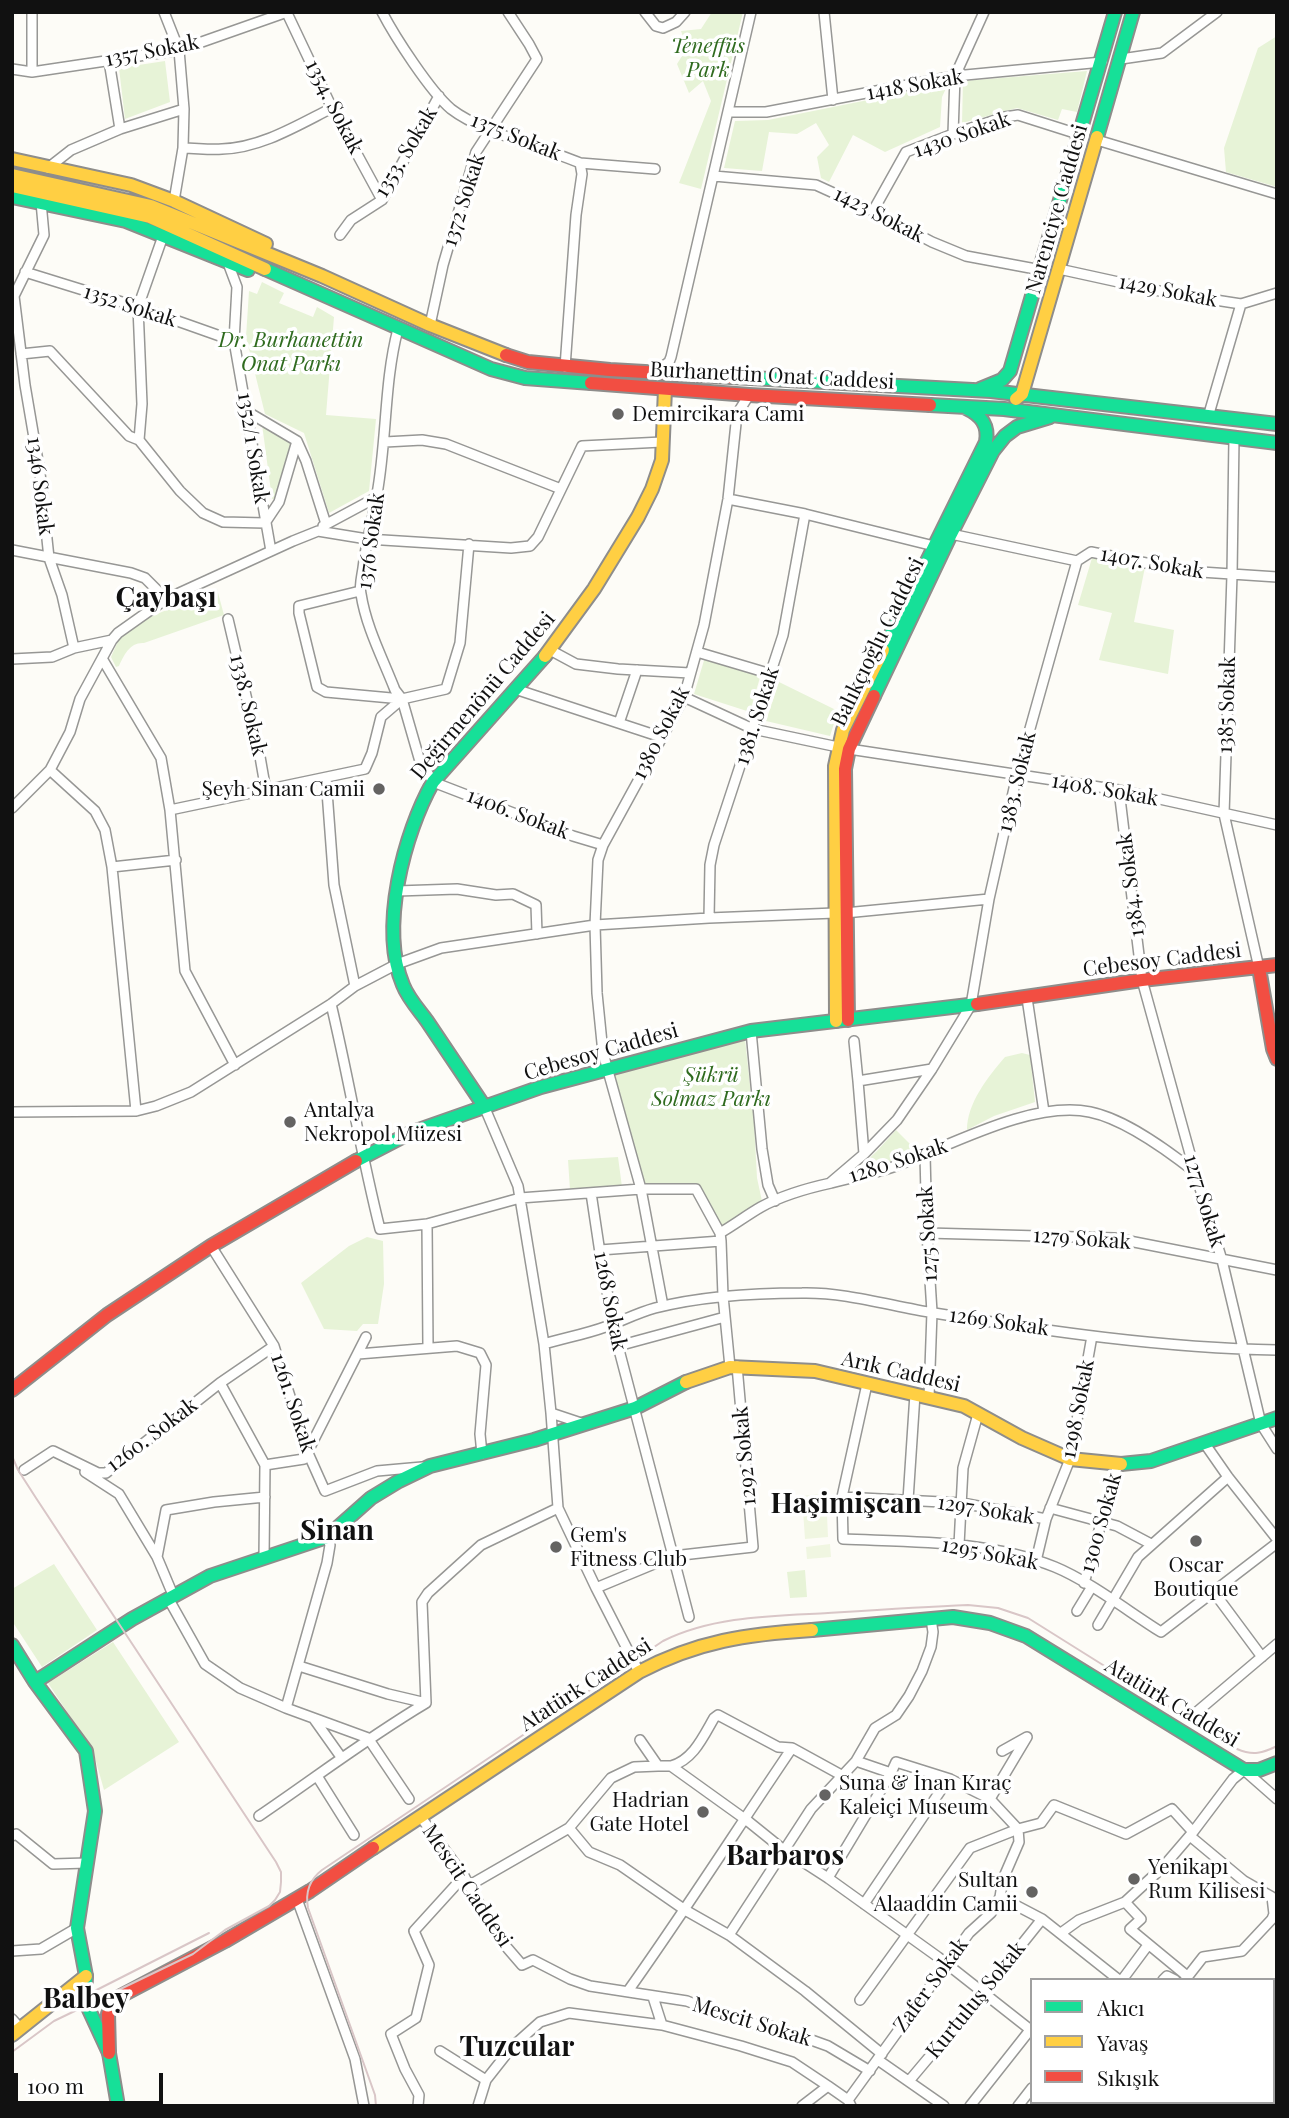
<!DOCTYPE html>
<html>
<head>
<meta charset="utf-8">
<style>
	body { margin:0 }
	#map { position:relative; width:1289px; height:2118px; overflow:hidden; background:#fdfcf7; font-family:"Playfair Display",serif }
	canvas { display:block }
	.frame { position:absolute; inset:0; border:14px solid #111; pointer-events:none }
	.legend { position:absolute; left:1030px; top:1978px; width:245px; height:126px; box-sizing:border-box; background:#fff; border:2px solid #a0a0a0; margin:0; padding:9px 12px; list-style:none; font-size:21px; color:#111 }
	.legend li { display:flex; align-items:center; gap:14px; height:35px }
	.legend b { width:35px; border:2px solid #a0a0a0 }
	.scale { position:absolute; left:14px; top:2073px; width:149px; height:32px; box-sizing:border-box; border:4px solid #111; border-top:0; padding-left:9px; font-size:21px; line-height:24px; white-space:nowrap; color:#111; -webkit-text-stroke:5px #fff; paint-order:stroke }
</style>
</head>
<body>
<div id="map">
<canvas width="1289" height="2118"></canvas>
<div class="frame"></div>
<ul class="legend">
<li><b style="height:9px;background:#16e098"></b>Akıcı</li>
<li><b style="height:9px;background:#ffcf43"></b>Yavaş</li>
<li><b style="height:9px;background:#f24e42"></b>Sıkışık</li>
</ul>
<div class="scale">100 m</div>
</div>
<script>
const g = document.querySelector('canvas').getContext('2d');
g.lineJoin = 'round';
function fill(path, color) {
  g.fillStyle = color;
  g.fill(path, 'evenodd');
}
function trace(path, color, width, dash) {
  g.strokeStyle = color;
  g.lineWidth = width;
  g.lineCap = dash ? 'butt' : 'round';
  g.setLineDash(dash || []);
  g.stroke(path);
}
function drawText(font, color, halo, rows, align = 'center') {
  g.font = font + ' "Playfair Display",serif';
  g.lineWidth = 7;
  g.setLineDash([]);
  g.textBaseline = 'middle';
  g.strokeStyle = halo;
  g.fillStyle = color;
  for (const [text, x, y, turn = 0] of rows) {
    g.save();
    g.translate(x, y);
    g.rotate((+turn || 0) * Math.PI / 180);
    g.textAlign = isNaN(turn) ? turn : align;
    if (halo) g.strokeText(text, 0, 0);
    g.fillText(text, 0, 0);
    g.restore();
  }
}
const green = new Path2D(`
	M712,12H743L701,189L679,183L711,101L703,81L689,93L677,64L687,48L681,31L701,29Z
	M1277,36V187L1226,172L1224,148L1258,48Z
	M165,61L170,102L125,119L119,68Z
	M1087,71L1077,112L1062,109L1058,120L1017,108L962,123L963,81Z
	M948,84L942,97L940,127L885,152L853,135L829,182L821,178L817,157L829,145L816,123L797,134L769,132L762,171L724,168L735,121L768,120Z
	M262,282L284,293L279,303L313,317L317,307L334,317L326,415L376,419L369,491L329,513L304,433L265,414L246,337L249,291L257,294Z
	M262,424L291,442L276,498L272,499Z
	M1092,558L1145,567L1134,622L1174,630L1168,674L1099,660L1112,613L1078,605Z
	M217,589L224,615L144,643C130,642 124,655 119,666L116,667L111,657L119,639L145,619Z
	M705,657L761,674L750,712L694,694Z
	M779,682L838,711L830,736L766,721Z
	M745,1039L754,1122L757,1178L762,1201L722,1227L698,1184L644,1186L611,1072Z
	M1022,1053L1030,1055L1035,1102L994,1116L967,1130C967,1103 988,1077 1005,1057Z
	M896,1130L915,1149L890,1162L859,1168L877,1151Z
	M618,1157L622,1187L570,1190L568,1160Z
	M367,1237L383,1241L384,1284L378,1324H363L357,1331L324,1329L301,1283L349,1246Z
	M54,1564L97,1630L42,1667L12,1621V1589Z
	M805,1570L807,1597L790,1598L787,1572Z
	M113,1642L179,1742L104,1790L93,1751L48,1683Z`);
const pitch = new Path2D(`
	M826,1493L828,1537L805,1539L802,1496Z
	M830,1544L831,1557L807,1559L806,1547Z`);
const street = new Path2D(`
	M164,12L179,50L184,109L183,148L174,201
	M382,12C395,37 430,91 451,109C482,133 543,147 580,163L582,174L576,215L565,367
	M645,12L656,26L663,28L676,22L685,12
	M824,12L833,100
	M287,13L332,108L382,200
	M1121,59L1162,53L1217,12
	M109,61L120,129
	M12,69L32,72L179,50L287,12
	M32,72V12
	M728,112H766L955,76L1102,62
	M953,134L955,76L984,12
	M1097,140L1277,194
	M183,148C196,148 209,150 222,149C261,148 298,125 332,108
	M580,163L655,169
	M48,168L71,150L120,129L184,109
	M714,176L816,185L873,211L932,242L966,256L1041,270
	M41,202L44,235L14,296L25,385L40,473L49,558L62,595L74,648
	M873,211L906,152L953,134L1005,117L1018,115L1081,135
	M340,235L351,220L382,200L439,96
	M228,263L237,287L234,341L271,551
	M1059,269L1164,292L1241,304L1277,293
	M25,272L138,307L234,341
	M430,325L443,265L476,152L537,59L529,44L508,12
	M398,329C384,382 387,439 377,494C373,519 366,542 363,568C362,576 359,586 361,594C366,627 383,659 395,690L402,699L419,758L433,782L573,836L603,845
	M21,354L50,351L129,436L139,440L180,491L203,513L223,522L265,523L279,502L297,441
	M655,372L669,362L671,357L751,12
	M248,412L297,441L306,461L326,524
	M1208,417L1241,304
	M1234,438L1232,575L1224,814L1259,968
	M139,440L142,404L138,307L163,236
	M385,442L422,440L446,444L561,489
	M728,499L805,514L934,546
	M323,526L377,497
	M951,534L1077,561L1091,552L1186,571L1277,577
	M12,550L131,573L145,578L166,599
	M360,591L299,606V613L317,687L326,692L402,699L446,689L460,643L469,544
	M228,619L259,751L266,791
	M550,650L576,664L618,669L690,673
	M697,652L771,674
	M12,659L52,657L74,648L112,640
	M103,660L161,758L170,810L185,971L235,1065
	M515,689L661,737
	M684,697L753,729L838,747
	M619,723L637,670
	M849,749L1119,790L1277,825
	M50,770L95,811L105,830L112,867L136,1111L156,1106L191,1092L331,1004L355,986L397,964L441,948L595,925L709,918L835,913
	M326,778L334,885L355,986
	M1119,790L1142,980L1195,1172L1222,1260L1261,1424L1277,1449
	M12,808L50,770L70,732L80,699L112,640L118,633L166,599L293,541L318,531L367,539L511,548L530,546L538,537L582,446L662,442
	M170,810L365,769L372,753L381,717L402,699
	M112,867L176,860
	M397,891L457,889L496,895L513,894L536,905L537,934
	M845,913L989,899
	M709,918L710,865L714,845L783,635L805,514
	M1027,998L1044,1112
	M331,1004C349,1079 361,1154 380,1229L427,1224L428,1347
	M751,1031L762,1149L768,1185L775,1201
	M854,1041L858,1081
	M484,1106L518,1186L544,1344L551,1413L558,1508L596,1588L639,1672
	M12,1112L136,1111
	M864,1154L858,1081L932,1069
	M925,1155L927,1233L932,1312L929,1397
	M830,1183L864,1154L897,1120L932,1069L971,1005L989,899L1017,775L1077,561
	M591,1193L602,1266L618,1346L689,1617
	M427,1224L520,1198L641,1189H696L720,1233
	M927,1233L1114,1238L1277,1270
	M721,1241L723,1296L730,1367
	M211,1246L274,1346L308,1453L325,1491L377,1471L422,1467
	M600,1250L721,1241L720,1233C734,1225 747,1215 761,1207C781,1196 808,1188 831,1183C851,1177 873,1174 893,1167C948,1147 1031,1100 1090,1112C1125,1119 1167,1150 1195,1172
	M663,1306L641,1189L603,1053L597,993L595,925L598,860L603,845L684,697L704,625L728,499L737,414L749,395
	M544,1344C564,1338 586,1334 605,1327C622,1321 637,1313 655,1308C702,1296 754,1293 802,1293C846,1292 890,1306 934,1313C1047,1331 1162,1348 1277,1350
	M618,1346L725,1317
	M358,1354L457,1346L480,1353L486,1365L480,1434L482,1454
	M220,1383L265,1465L264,1558
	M867,1384L842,1497L843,1539C913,1542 989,1540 1055,1567C1089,1581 1129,1612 1161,1632L1277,1543
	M551,1413L584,1424
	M1205,1444L1228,1477L1277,1539
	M265,1465L304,1459L366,1337
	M24,1470L53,1451L98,1473H106L220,1383L274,1346
	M85,1472L119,1494L157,1557L173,1595
	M842,1497L962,1503L1046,1519
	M908,1500L915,1394
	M1050,1508L1117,1526L1151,1544
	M959,1545L963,1468L978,1414
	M157,1557L166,1510L214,1502L265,1497
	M1036,1561L1046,1519L1070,1459L1092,1336
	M1084,1583L1118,1464
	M596,1588L673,1556L753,1547L737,1366
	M1213,1591L1262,1657
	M168,1598L205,1664L240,1688L286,1708L368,1738L409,1799
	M1077,1611L1091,1588
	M1098,1625L1138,1557L1228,1477
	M299,1666L388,1694L426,1703
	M426,1703L422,1602L428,1593L481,1545L558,1508
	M286,1708L327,1563L330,1545L327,1537
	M1192,1716L1277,1644
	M314,1719L341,1757
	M640,1740L658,1766H671L749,1822L780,1847L828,1878L938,1957L1032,2031
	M856,1761L891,1773L896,1762L950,1779L990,1799L1018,1829
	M671,1766C693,1760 703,1737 714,1718L718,1715L778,1747L792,1748L843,1776
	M317,1776L354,1835
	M990,1799L1027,1737L1002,1751
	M259,1816C315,1778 367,1738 426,1703
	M420,1816L464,1876L497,1936L522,1965L533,1960L570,1979L590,1986L687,2001L740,2022L770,2026L792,2033L828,2046L870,2071
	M569,1828L611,1778L634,1767L658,1766
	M12,1836L16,1834L53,1864L87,1863
	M1190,1836L1244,1881L1272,1897L1274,1914L1272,1919
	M828,1878L891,1773
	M470,1885L569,1828L589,1852L620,1865L685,1910L729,1935L805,1991L882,2054
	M1000,1897L1042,1919L1119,1980
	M297,1899L355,2059L364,2106
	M1125,1902L1141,1919L1130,1929L1187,1976
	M864,1904L943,1787L950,1779
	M1061,1933L1079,1920L1125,1902L1163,1867L1193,1832L1233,1779L1244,1770L1277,1799
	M729,1935L811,1809L856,1761L875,1728L896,1715L909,1696L922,1671L931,1647L933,1632L931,1619
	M12,1951L41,1949L77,1928
	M1122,1980L1148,1945
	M1163,1980L1167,1976L1175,1980
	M1185,1980L1203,1957L1242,1951L1272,1919
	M628,1991C685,1911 737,1829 792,1748
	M653,1997L662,2025
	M860,2000L970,1848L1018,1829L1041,1823L1054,1805L1126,1834L1172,1809L1193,1832
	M12,2019L21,2029
	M1273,2026L1277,2027
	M440,2051L486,2080
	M878,2060L944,2106
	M909,2081L983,1993L1042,1919
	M848,2100L969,1933L991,1913L1000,1897L1003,1879L1019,1842L1018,1829
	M1143,2102L1147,2106
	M1273,2102L1277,2104
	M418,2106L419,2095L405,2069L391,2034L416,2018L429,1965L414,1931L464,1876
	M478,2106L486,2080L512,2047L540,2022L569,2013L662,2025L741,2046L792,2062L828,2086L848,2100L851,2106
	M802,2106L828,2086
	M970,2106L1030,2030
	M1018,2106L1032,2088
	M1237,2106L1240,2102`);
const fast = new Path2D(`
	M1097,137L1133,12
	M12,197L126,221L248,270
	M265,269L491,369L525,378L591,383
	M732,377L991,391L1277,424
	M980,389L1002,380L1010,371L1115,12
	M930,405L1004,409L1277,443
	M883,650L986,442C989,425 981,415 966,408
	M874,696L951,534L993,451L1005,436L1017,427L1050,417
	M484,1106C465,1078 446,1049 427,1021C419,1010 408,998 403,985C379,928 404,833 433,782L545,656
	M356,1161L410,1133L541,1087L751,1031L977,1004
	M1121,1464L1151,1461L1277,1418
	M812,1630L953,1617L990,1623L1026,1636L1244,1770H1259L1277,1763
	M12,1645L35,1682L86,1751L95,1811L77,1928L86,1976L85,2001L109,2053L118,2106
	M35,1682L132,1619L210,1576L327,1537L371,1498L399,1481L430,1466L534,1440L635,1408L686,1382`);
const slow = new Path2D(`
	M12,159L131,185L174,201L266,244
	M12,175L151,206L322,276L430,325L506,355
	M12,186L150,217L265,269
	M1016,399L1022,394L1097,137
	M545,656L594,589L638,517L652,489L662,460L665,389
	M836,1021L835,766L843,730L883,650
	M686,1382L730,1367L815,1371L964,1406L1022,1438L1070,1459L1121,1464
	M373,1848L639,1672C697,1641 748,1634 812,1630
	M12,2035L86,1976`);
const jam = new Path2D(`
	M506,355L528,362L610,370L732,377
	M591,383L749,395L930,405
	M1259,968L1273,1049L1277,1059
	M977,1004L1142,980L1277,965
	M848,1020L845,769L849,749L874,696
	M12,1390L107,1315L211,1246L356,1161
	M109,2053L108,2014L115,1999L225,1941L310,1891L373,1848`);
const tram = new Path2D(`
	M12,1456L18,1470L36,1498L276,1862L281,1872V1882L280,1892L275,1900L269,1906L225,1930L193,1954L54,2021L12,2052
	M65,2006L209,1933
	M376,2106L375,2095L308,1908C305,1892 309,1880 322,1870L663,1641C713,1616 773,1616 828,1613C875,1610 921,1607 968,1605L998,1608L1028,1618L1237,1749C1253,1756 1263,1753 1277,1746`);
const markers = [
	[618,414,7,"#646362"],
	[379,789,7,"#646362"],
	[290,1122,7,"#646362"],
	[1196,1541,7,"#646362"],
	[556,1547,7,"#646362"],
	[825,1795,7,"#646362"],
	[703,1812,7,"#646362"],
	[1134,1879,7,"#646362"],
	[1032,1892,7,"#646362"]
];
const parkNames = [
	["Teneffüs",708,46],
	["Park",708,70],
	["Dr. Burhanettin",291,340],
	["Onat Parkı",291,364],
	["Şükrü",711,1075],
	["Solmaz Parkı",711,1099]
];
const streetNames = [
	["1357 Sokak",152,51,-11],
	["1418 Sokak",915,85,-10],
	["1354. Sokak",334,107,63],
	["1430 Sokak",962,135,-19],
	["1375 Sokak",516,137,22],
	["1353. Sokak",406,152,-59],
	["1372 Sokak",464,200,-72],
	["Narenciye Caddesi",1057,209,-74],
	["1423 Sokak",879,215,27],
	["1429 Sokak",1168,291,11],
	["1352 Sokak",130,306,18],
	["Burhanettin Onat Caddesi",772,376,3],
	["1352/1 Sokak",253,448,81],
	["1346 Sokak",40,486,83],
	["1376 Sokak",371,541,-82],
	["1407. Sokak",1152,563,10],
	["Balıkçıoğlu Caddesi",878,642,-64],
	["Değirmenönü Caddesi",483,696,-50],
	["1338. Sokak",248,705,77],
	["1385 Sokak",1227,705,-88],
	["1381. Sokak",757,716,-72],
	["1380 Sokak",661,733,-63],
	["1383. Sokak",1017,782,-76],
	["1408. Sokak",1105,790,10],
	["1406. Sokak",518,814,21],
	["1384. Sokak",1131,885,-97],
	["Cebesoy Caddesi",1162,960,-7],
	["Cebesoy Caddesi",601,1052,-16],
	["1280 Sokak",898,1161,-18],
	["1277 Sokak",1204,1201,73],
	["1275 Sokak",928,1234,-93],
	["1279 Sokak",1082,1239,4],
	["1268 Sokak",610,1301,79],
	["1269 Sokak",999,1322,8],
	["Arık Caddesi",901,1372,13],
	["1261. Sokak",293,1403,72],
	["1298 Sokak",1078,1409,-79],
	["1260. Sokak",152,1435,-37],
	["1292 Sokak",745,1456,-95],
	["1297 Sokak",986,1510,9],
	["1300 Sokak",1101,1523,-74],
	["1295 Sokak",990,1554,11],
	["Atatürk Caddesi",586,1685,-33],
	["Atatürk Caddesi",1172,1703,31],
	["Mescit Caddesi",467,1886,56],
	["Zafer Sokak",931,1985,-54],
	["Kurtuluş Sokak",976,2000,-51],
	["Mescit Sokak",752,2022,17]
];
const poiNames = [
	["Demircikara Cami",632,414],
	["Şeyh Sinan Camii",365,789,"right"],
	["Antalya",304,1110],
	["Nekropol Müzesi",304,1134],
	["Gem's",570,1535],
	["Fitness Club",570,1559],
	["Oscar",1196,1565,"center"],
	["Boutique",1196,1589,"center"],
	["Suna & İnan Kıraç",839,1783],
	["Kaleiçi Museum",839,1807],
	["Hadrian",689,1800,"right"],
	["Gate Hotel",689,1824,"right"],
	["Yenikapı",1148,1867],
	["Rum Kilisesi",1148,1891],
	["Sultan",1018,1880,"right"],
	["Alaaddin Camii",1018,1904,"right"]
];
const districtNames = [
	["Çaybaşı",166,598],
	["Haşimişcan",846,1504],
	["Sinan",337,1531],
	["Barbaros",785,1856],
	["Balbey",86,1999],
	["Tuzcular",517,2047]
];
fill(green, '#e7f3d7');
fill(pitch, '#f0f6e1');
trace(street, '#979795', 12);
trace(fast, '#8e8d8b', 16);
trace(slow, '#8e8d8b', 16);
trace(jam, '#8e8d8b', 16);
trace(street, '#fffffe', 9);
trace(fast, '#16e098', 12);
trace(slow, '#ffcf43', 12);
trace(jam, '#f24e42', 12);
trace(tram, '#d9c6c7', 2);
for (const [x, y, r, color] of markers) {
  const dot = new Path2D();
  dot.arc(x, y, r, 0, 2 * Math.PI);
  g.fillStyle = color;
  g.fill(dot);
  trace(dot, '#fff', 2.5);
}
drawText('italic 21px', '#2f6b1f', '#fff', parkNames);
drawText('21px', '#111', '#fff', streetNames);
drawText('21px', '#111', '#fff', poiNames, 'left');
drawText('bold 28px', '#111', '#fff', districtNames);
</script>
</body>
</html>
